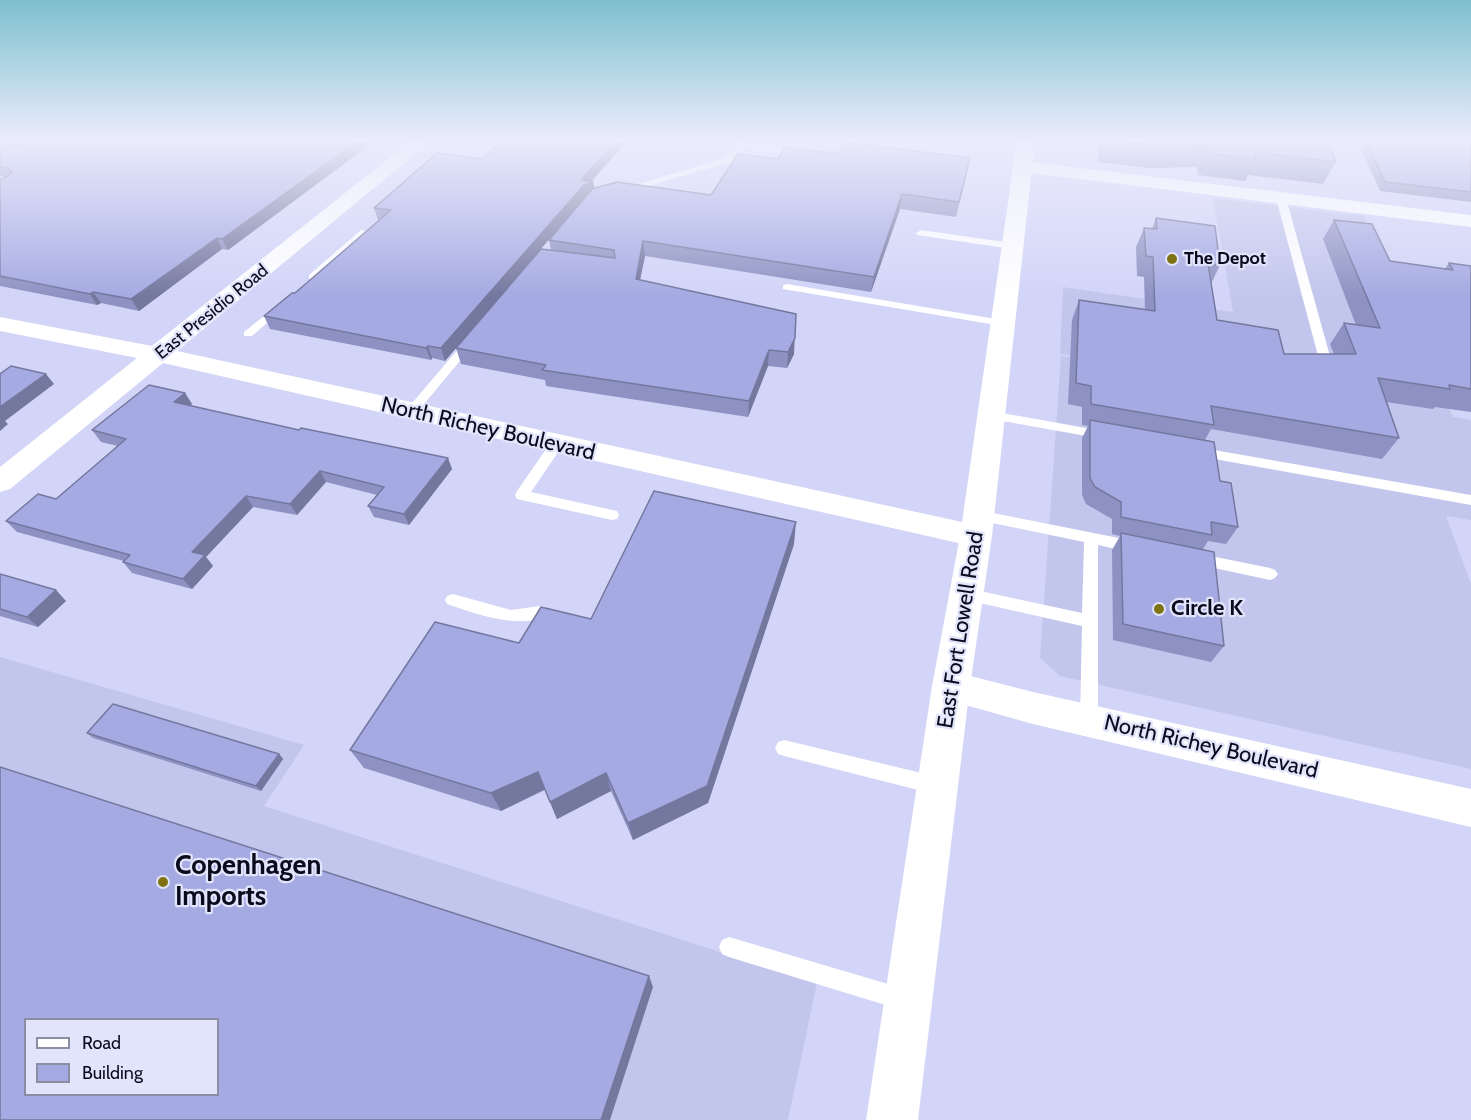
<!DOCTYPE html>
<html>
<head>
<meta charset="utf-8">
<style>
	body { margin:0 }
	#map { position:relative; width:1471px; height:1120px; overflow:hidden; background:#d2d5f8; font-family:Cabin,sans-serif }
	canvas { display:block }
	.legend { position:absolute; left:24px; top:1018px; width:195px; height:78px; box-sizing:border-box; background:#e1e4fb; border:2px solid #8b8da2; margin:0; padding:8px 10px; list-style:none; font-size:18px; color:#0a0a1d }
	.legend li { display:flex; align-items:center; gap:12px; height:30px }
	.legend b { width:30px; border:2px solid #8b8da2 }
</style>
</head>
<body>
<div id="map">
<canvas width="1471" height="1120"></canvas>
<ul class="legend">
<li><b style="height:8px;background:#fff"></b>Road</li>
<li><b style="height:16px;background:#a5aae2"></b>Building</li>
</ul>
</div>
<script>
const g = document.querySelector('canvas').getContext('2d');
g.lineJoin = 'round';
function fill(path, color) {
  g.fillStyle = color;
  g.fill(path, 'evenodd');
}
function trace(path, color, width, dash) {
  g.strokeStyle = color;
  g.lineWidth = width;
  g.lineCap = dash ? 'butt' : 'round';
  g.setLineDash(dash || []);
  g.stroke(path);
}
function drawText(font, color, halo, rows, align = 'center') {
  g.font = font + ' Cabin,sans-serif';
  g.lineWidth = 4.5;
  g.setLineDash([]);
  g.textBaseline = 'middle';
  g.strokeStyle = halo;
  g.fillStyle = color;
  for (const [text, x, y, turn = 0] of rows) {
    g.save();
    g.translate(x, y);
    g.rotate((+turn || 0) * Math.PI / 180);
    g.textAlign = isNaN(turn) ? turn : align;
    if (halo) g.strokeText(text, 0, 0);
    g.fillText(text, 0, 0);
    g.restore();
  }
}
const built = new Path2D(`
	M1213,198L1364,216L1453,417L1471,420V520L1446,516L1471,584V769L1060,676L1040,658L1061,356L1345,400L1060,354L1063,287L1233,312Z
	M0,657L304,745L264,806L817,983L788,1120H0ZM26,1020H218V1094H26Z`);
const lane = new Path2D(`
	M738,140H746L744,143L804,150L808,153L804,156L741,148L731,162L628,192L620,190L725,158Z
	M1281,195L1286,198L1333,367L1331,370H1323L1321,367L1276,198Z
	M361,230L370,232L317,279H309V275Z
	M921,230L1012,243L1017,246L1012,249L917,235L916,233Z
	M787,284L1002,320L1008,323L1002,326L783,289V285Z
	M279,304L283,305V309L252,336H244V332Z
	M470,339L476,342L474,344L415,415H407L405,412L407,409L466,340Z
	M991,411L1103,431L1110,435L1103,439L986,418L985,415L986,412Z
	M556,441L563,445L531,492L617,511L619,515L617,519L612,520L517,499L515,495L517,491L551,442Z
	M1197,447L1471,495V505L1192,455L1190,452L1192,449Z
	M978,510L1134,541L1139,543L1141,547L1139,551L1134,553L1098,545V719L1095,725L1089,727L1083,725L1080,719L1082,626L966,600L961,598L958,594L961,590L966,588L1082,613L1084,542L973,519L971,515L973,511Z
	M1196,553L1270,568L1275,570L1278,574L1275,578L1270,580L1191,563L1189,559L1191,555Z
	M453,594L511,610L540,606L546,607L548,612L546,617C513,628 479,615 447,604L445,600L447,596Z
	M784,740L938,777L945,780L947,786L945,792L938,795L784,756L778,754L775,748L778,742Z
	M729,937L905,989L913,992L916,1000L913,1008L905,1011L729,957L722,954L719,947L722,940Z`);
const street = new Path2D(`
	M412,140H432L177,351L976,525L987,528L991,536L987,544L976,547L163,363L10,489L0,492V467L137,358L0,331V317L152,346Z
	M1022,161L1471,215V227L1015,171L1013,167L1015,163Z
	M951,671L1033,692L1471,789V827L1033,724L951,701L938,697L933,686L938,675Z`);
const secondary = new Path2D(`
	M1017,140H1035L992,536L970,686L918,1120H866L932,686L960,536Z`);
const wall = new Path2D(`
	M0,140H376L228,250L222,249L139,311L101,303L97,305L0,286V180L6,177L0,176V144L25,145L0,143Z
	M1098,140H1328L1336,162L1323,184L1248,175L1245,181L1198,175L1197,167L1149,168L1098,162Z
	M1357,140H1471V202L1380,191Z
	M778,159L967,172L956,217L900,209L871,292L645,256L640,280L794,354L787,368L768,366L748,417L546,386L545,380L461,364L456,348L445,361L432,358L431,360L270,329L264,316L295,293L380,220H378L374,208L592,181L593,182L594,188L711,195ZM585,197L549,240L551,250L525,268Z
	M1156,218L1220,265L1211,284L1217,320L1284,354H1334L1330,344L1344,323L1356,325L1323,239L1334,220L1390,261L1445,269L1449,263L1471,266V412L1435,407L1433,409L1386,402L1399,438L1382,459L1211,429L1205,440L1220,481L1238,527L1226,544L1208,541L1203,549L1224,646L1211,662L1113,640L1112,550L1120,536L1112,534V519L1086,504L1082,495V438L1088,426L1082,425V407L1068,404L1072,320L1079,300L1145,310L1144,277L1137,276L1136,247L1144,228L1152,229Z
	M185,393L192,404L190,405L452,469L409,525L374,517L368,506L377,495L326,482L297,515L253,507L206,557L213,566L192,589L132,573L123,562L124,561L17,532L6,521L56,499L118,446L101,442L92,430Z
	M794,544L708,803L633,840L611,791L557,819L545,790L501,811L364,768L350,750L519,643L591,619Z
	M0,574L66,601L38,627L0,616Z
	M87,733L279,754L283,759L261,791L93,738Z`);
const shadedWall = new Path2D(`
	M359,140H376L228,250L222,239Z
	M617,140H628L591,182H593L595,193L585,197L445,361L441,348L581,180Z
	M902,194L900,209L871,292L874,277Z
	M217,238L222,249L139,311L131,299Z
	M643,241L645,256L637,294L636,279Z
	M93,292L101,303L97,305L90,294Z
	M796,314L794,354L787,368L788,352Z
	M428,346L432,358L431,360L426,348Z
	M769,350L768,366L748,417L749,401Z
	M46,374L54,384L5,421L8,424L0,431V407Z
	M185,393L192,404L182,413L174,402Z
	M448,458L452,469L409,525L404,514Z
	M320,471L326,482L297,515L290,504Z
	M246,496L253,507L206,557L213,566L192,589L183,579L192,552Z
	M796,522L794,544L708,803L633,840L628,823Z
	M56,590L66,601L38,627L27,617Z
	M279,754L283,759L261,791L256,786Z
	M538,772L545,789L501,811L491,793Z
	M606,773L611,791L557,819L550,802Z
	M649,976L653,987L610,1120H601Z`);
const building = new Path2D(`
	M30,140H359L222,239L217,238L131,299L93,292L90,294L0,276V180L12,173L8,168L0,167V144L24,146L31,141Z
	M503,140H617L581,180L593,182L584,185L441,348L428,346L426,348L264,316L292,293H295L391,210L374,208L437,153L482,159Z
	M1108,140H1328L1336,162L1254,152L1256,159L1207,153L1206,145L1158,146Z
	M1366,140H1471V192L1385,182Z
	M845,142L970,158L959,202L902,194L874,277L643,241L636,279L796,314L795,338L788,352L769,350L749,401L542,370L546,365L456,348L541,249L615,258L614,250L549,240L592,189L617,182L711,195L738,154L778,159L785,147L838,154Z
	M1156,218L1215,226L1220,265L1208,264L1217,320L1278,330L1284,354H1356L1344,323L1380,328L1334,220L1372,224L1390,261L1453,270L1449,263L1471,266V389L1449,385L1450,389L1378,378L1399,438L1211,406L1214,425L1091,404V386L1076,383L1079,300L1155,311L1153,257L1146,256L1144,228L1157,229Z
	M11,366L46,374L0,407V374Z
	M149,385L185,393L174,402L299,430L301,428L448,458L404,514L368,506L384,487L320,471L290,504L246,496L192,552L205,555L183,579L123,562L130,555L6,521L38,494L56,499L126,439L92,430Z
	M1090,420L1214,442L1220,481L1231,483L1238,527L1211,522L1212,535L1121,517V502L1095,487L1090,478Z
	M654,491L796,522L707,786L628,823L606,773L550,802L538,772L491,793L350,750L435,622L519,643L541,607L591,619Z
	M1121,533L1214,552L1224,646L1123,624Z
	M0,574L56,590L27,617L0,609Z
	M113,704L279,754L256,786L87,733Z
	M0,767L649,976L601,1120H0ZM26,1020H218V1095H26Z`);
const markers = [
	[1172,259,6,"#7f7212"],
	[1159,609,6,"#7f7212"],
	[163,882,6,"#7f7212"]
];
const farPoinames = [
	["The Depot",1184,259]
];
const farStreetnames = [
	["East Presidio Road",212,312,-39]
];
const streetNames = [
	["North Richey Boulevard",488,429,13],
	["East Fort Lowell Road",961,630,-81],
	["North Richey Boulevard",1211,747,13]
];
const poiNames = [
	["Circle K",1171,609]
];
const nearPoinames = [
	["Copenhagen",175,866],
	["Imports",175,897]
];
fill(built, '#c2c6ec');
fill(lane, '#fff');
fill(street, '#fff');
fill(secondary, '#fff');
fill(wall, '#8e92c2');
fill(shadedWall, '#74779e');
fill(building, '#a5aae2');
trace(building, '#74779e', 1.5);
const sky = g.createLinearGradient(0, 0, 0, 297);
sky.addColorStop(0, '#7dc0ce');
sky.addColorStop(0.47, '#ebecfc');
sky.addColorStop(1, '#ebecfc00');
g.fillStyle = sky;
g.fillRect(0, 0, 1471, 297);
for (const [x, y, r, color] of markers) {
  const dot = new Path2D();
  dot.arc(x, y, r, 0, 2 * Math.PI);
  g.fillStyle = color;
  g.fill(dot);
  trace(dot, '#e1e4fb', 2);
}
drawText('bold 18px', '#0a0a1d', '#e1e4fb', farPoinames, 'left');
drawText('18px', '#0a0a1d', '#e1e4fb', farStreetnames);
drawText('22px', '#0a0a1d', '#e1e4fb', streetNames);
drawText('bold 22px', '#0a0a1d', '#e1e4fb', poiNames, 'left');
drawText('bold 27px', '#0a0a1d', '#e1e4fb', nearPoinames, 'left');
</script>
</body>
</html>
